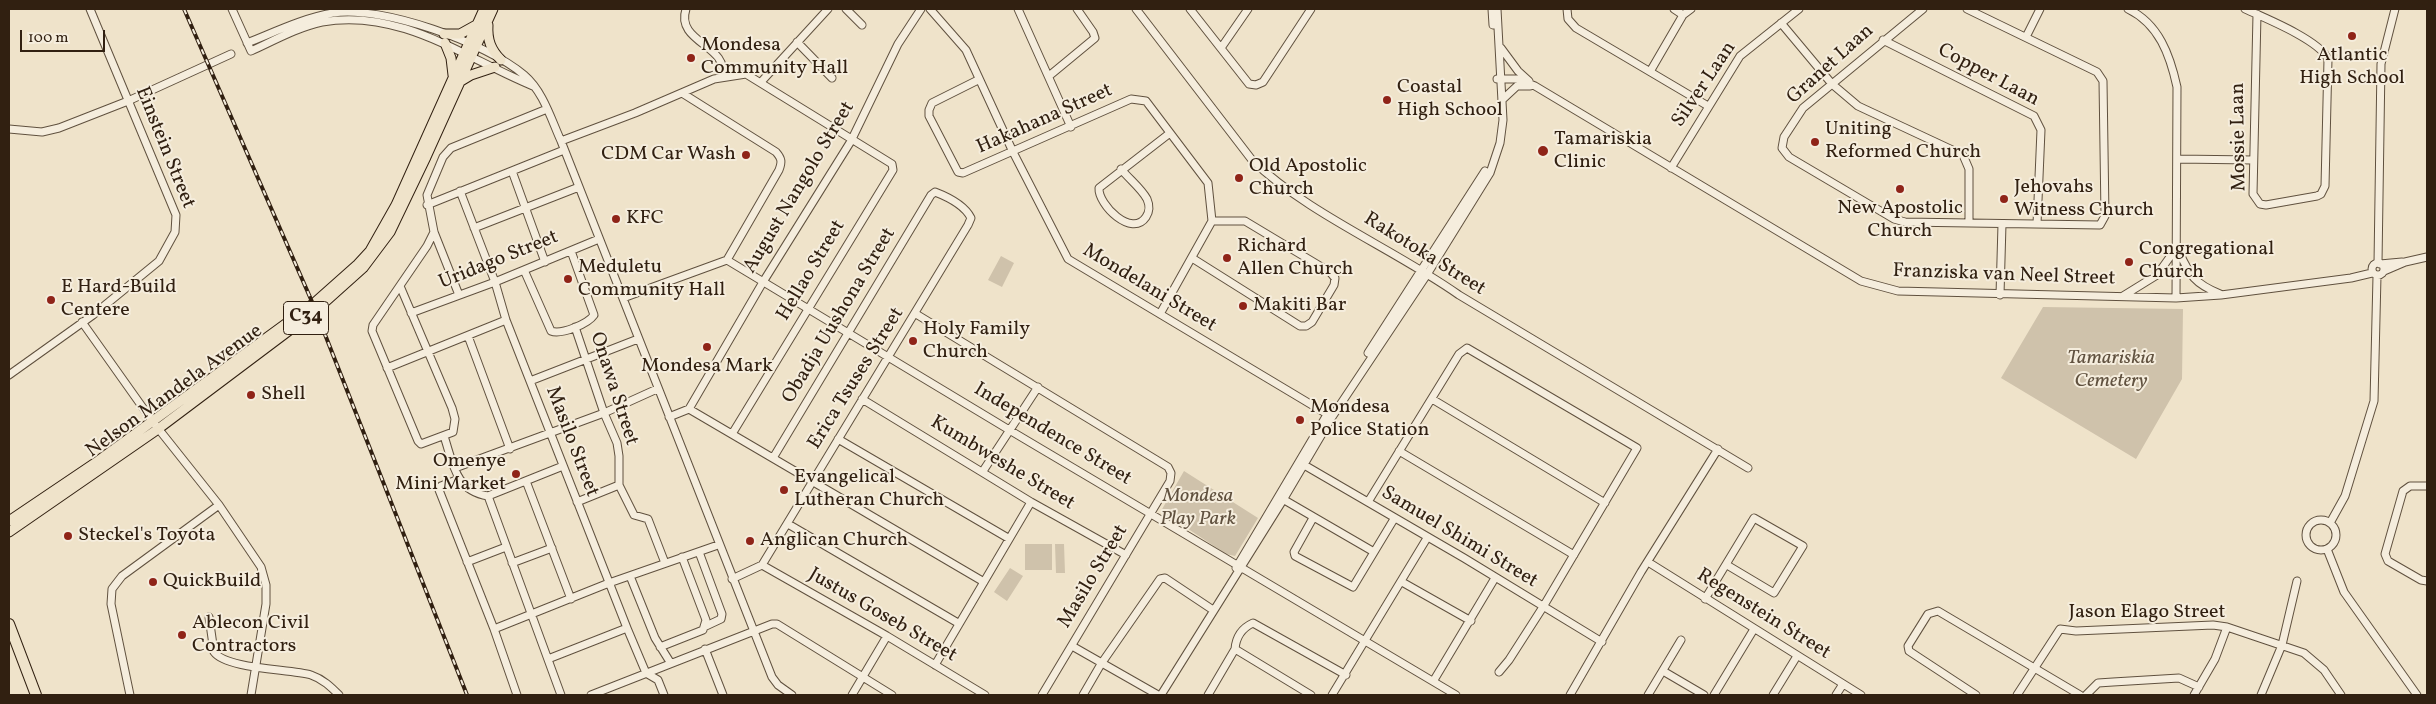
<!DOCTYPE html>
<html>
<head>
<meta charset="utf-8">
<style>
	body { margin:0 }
	#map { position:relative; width:2436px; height:704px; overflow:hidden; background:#efe3ca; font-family:Vollkorn,serif }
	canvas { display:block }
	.frame { position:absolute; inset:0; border:10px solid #312011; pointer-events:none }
	.scale { position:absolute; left:20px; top:30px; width:85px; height:22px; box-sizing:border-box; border:2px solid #312011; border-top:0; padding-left:6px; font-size:15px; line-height:18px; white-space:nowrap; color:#312011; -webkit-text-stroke:4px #f5eddd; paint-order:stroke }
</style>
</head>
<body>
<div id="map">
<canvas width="2436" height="704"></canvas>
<div class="frame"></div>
<div class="scale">100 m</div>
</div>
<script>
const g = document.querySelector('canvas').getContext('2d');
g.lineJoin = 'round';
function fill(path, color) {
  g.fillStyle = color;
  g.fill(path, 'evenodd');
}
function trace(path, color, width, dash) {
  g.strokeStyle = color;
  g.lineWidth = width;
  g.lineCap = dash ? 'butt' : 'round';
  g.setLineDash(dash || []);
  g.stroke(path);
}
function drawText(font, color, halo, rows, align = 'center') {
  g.font = font + ' Vollkorn,serif';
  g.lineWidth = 4;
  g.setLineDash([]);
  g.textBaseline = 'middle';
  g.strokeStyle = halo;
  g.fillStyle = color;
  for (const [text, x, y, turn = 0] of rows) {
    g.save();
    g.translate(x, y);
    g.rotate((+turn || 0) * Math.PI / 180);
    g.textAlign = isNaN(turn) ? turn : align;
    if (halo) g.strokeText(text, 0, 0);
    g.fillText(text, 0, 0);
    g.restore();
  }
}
const green = new Path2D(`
	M1001,256L1014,263L1002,287L988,280Z
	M2043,307L2183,309L2182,379L2136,459L2001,378Z
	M1184,471L1258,518L1235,556L1226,554L1161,511Z
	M1025,544H1052V570H1025Z
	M1055,544H1064L1065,573H1056Z
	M1010,568L1023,576L1007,601L994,592Z`);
const minor = new Path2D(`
	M232,9L251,51C273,41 298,27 322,22C400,8 465,58 533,86
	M686,9C675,43 730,45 722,77
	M846,9L862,25
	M930,9L966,50L1013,152L1068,259L1332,417
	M1018,9L1071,127
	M1136,9L1252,160C1308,214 1394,249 1459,295L1748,468
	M1190,9L1249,84L1256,85L1263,82L1311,9
	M1492,9L1493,25
	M1567,9L1568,19L1576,28L1708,106
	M1674,9L1683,15
	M1923,9L1803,108L1784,137L1782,148L1789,157L1894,219L1905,222L2100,225L2105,216L2103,81L2097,72L1967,9
	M2128,9C2159,24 2170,55 2177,87L2176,298
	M2245,9C2265,18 2319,40 2328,59L2325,186L2321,194L2317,196L2266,205L2260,204L2253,194L2257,14
	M1781,23L1832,84L1858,106L1963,155L1969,169V223
	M2026,37L2040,9
	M1883,40L2034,116L2041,130L2037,224
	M797,42L832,78
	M247,43C275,32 303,18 333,13C381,5 487,43 524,75C543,91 551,119 561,141L772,677L778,685L792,695
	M1221,48L1248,9
	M1501,48L1518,71L1529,81
	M1651,70L1683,15L1691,9
	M1049,76L1095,38L1093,32L1077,9
	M1497,79H1517L1535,86L1861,281L1898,291L2176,298L2221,295L2351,278L2372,273
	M978,80L932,103L929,110V116L958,172L963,173L1131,99L1146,101L1208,183L1212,221L1160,314
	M761,82L828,9
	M682,93L776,152C782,159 782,162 779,170L727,260
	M1502,100L1517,86H1530
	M9,129L42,132L59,128L128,101L231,54
	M561,141L635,113L714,79L746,74L892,164L893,170L732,434
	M2177,159L2253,160
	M1671,168L1740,56L1799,9
	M1121,169C1129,179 1141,188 1147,199C1150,206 1150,211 1146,217C1132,238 1098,205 1099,188L1170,133
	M512,171L545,262
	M460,191L495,282L506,320L627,628L646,673L658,680L664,695
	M427,205L564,150
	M474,228L579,187
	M2178,250C2190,275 2193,283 2220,294
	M1192,258L1300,326H1306L1312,322L1334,285L1335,278L1330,272L1245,221H1212
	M2372 269a6 6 0 1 1 12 0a6 6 0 1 1-12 0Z
	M2378,263L2381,64L2395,9
	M2380,264L2402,262
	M524,270L551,331C561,335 588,324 594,315L571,251
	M2384,271L2405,262L2427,257
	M400,286L452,408L455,419L453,432L421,444L418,441L372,331L373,325L427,246L434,232
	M459,295L434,232L427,195L443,157L451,148L547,109
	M2000,295L2002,224
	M2123,296L2157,275L2177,247
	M623,298L727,260L1011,431L1456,695
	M411,313L495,282L599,239
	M916,314L1168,467L1171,473L1170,481L1042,695
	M82,322L153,422L219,505L261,567L266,585V604L251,695
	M575,327L604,413L617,443L619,456V485L634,515L648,519L665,563
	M468,336L510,449
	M1368,353L1485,171
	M387,368L506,320
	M9,375L93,315L159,261L175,232L176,215L90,9
	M530,381L638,339
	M862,399L1031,502L1126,555
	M1432,399L1605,503
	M689,409L763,282L851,141L898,44L921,9
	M669,417L689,409L984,582
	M444,436C453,463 455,491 488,496L563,466
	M838,439L1008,538
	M1399,451L1574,555
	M1299,462L1464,558L1602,642
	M455,468L604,413L657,389
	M983,471L1038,387
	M459,479L441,486L439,490L494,629L517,695
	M526,481L571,599
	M2427,486H2410L2403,491L2385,554L2388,561L2421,580L2427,581
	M488,496L561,695
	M1281,498L1374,552
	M577,502L619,485
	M1368,502L1459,354L1467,348L1637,448L1543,607L1509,660L1499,672
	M1313,518L1294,552L1295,556L1353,587L1394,519
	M2306 535a15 15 0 1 1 30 0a15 15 0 1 1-30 0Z
	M2330,523L2345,496L2374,401L2377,276
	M788,524L958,623
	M2327,549L2344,592L2417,695
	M699,552L722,614L721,619L706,626
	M467,562L506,547
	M1648,562L1861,695
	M512,563L552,548
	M762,565L887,636L985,695
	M1236,568L1325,418
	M630,576L655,638L670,662
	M732,579L762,565L968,225L971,218C965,206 948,197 935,192L931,195L773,458
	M1402,582L1471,621
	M1705,599L1754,518L1803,546L1774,593L1727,565
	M209,617L214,652C226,669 290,669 311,675C323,679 331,687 339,695
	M494,629L609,583L718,545
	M1072,646L1158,695
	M660,647L703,630L706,620L682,557
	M705,649L723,695
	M1235,649L1311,695
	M548,659L627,628
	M935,665L1031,502
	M1663,671L1704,695
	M1434,680L1495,578
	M130,695L111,604L112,589L122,576L219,505
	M591,695L772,624H777L892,695
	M852,695L887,636
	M1083,695L1101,664L1160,579L1165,578L1213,610
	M1161,695L1283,500L1332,417L1428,273L1490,173L1500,143L1503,120L1497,9
	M1208,695L1235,649C1236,637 1242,628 1253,623L1346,675
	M1332,695L1427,538
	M1570,695L1641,572L1718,449
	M1648,695L1681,640
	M1714,695L1754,629
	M1773,695L1797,656
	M1836,695L1843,684
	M1976,695L1909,651L1908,646L1928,614L1938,611L2080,695
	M2017,695L2060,629L2076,631L2213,625L2227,627L2304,653L2324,670L2341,695
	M2086,695L2098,683L2113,682L2179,678L2199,687
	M2194,695L2215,659L2227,627
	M2261,695L2282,645L2297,581`);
const major = new Path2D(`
	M488,25C487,40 491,50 501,60
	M444,34H460L478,24
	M445,43L451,58L453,75
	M461,81L471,75L495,67
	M9,521L98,461L313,304L358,264L370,251L396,205L484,9
	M9,532L158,429L315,311L363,268L390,232L426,157L493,9`);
const highway = new Path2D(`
	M9,624L36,695`);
const rail = new Path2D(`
	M184,9L313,304L467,695`);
const markers = [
	[2352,36,5,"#8f2418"],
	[691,58,5,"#8f2418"],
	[1387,100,5,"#8f2418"],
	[1815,142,5,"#8f2418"],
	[1543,151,6,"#8f2418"],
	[746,155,5,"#8f2418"],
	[1239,178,5,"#8f2418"],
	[1900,189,5,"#8f2418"],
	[2004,199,5,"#8f2418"],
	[616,219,5,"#8f2418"],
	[1227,258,5,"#8f2418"],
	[2129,262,5,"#8f2418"],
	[568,279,5,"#8f2418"],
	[51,300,5,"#8f2418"],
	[1243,306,5,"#8f2418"],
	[913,341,5,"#8f2418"],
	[707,347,5,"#8f2418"],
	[251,395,5,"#8f2418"],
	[1300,420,5,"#8f2418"],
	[516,474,5,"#8f2418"],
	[784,490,5,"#8f2418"],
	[68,536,5,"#8f2418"],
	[750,541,5,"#8f2418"],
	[153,582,5,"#8f2418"],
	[182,635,5,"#8f2418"]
];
const shields = [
	[306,318,45]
];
const shieldNames = [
	["C34",306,318]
];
const poiNames = [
	["Mondesa",701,46],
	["Community Hall",701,69],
	["Atlantic",2352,56,"center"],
	["High School",2352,79,"center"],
	["Coastal",1397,88],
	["High School",1397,111],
	["Uniting",1825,130],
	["Reformed Church",1825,153],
	["Tamariskia",1554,140],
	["Clinic",1554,163],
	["CDM Car Wash",736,155,"right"],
	["Old Apostolic",1249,167],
	["Church",1249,190],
	["Jehovahs",2014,188],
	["Witness Church",2014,211],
	["New Apostolic",1900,209,"center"],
	["Church",1900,232,"center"],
	["KFC",626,219],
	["Richard",1237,247],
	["Allen Church",1237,270],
	["Congregational",2139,250],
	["Church",2139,273],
	["Meduletu",578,268],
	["Community Hall",578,291],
	["E Hard-Build",61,288],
	["Centere",61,311],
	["Makiti Bar",1253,306],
	["Holy Family",923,330],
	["Church",923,353],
	["Mondesa Mark",707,367,"center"],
	["Shell",261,395],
	["Mondesa",1310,408],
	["Police Station",1310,431],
	["Omenye",506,462,"right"],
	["Mini Market",506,485,"right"],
	["Evangelical",794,478],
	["Lutheran Church",794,501],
	["Steckel's Toyota",78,536],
	["Anglican Church",760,541],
	["QuickBuild",163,582],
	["Ablecon Civil",192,624],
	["Contractors",192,647]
];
const streetNames = [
	["Granet Laan",1831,65,-42],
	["Copper Laan",1988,76,28],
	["Silver Laan",1705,85,-56],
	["Hakahana Street",1045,120,-24],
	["Mossie Laan",2240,137,-91],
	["Einstein Street",164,148,68],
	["August Nangolo Street",800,188,-59],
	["Rakotoka Street",1424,255,32],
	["Uridago Street",499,261,-22],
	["Hellao Street",812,271,-59],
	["Franziska van Neel Street",2004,276,2],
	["Mondelani Street",1149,289,31],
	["Obadja Uushona Street",840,316,-59],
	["Erica Tsuses Street",857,379,-58],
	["Onawa Street",613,389,72],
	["Nelson Mandela Avenue",175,392,-36],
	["Independence Street",1052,435,31],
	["Masilo Street",571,442,69],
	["Kumbweshe Street",1002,464,31],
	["Samuel Shimi Street",1459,538,31],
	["Masilo Street",1094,577,-59],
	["Jason Elago Street",2147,613],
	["Regenstein Street",1763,615,32],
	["Justus Goseb Street",882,616,30]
];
const parkNames = [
	["Tamariskia",2111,359],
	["Cemetery",2111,382],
	["Mondesa",1198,497],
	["Play Park",1198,520]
];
fill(green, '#cfc2ab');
trace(minor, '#60513f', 9);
trace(major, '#312011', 11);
trace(highway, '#312011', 12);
trace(minor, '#f5eddd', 7);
trace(major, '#efe3ca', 9);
trace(highway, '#efe3ca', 10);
trace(rail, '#312011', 4);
trace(rail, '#f5eddd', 2, [5.5]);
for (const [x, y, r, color] of markers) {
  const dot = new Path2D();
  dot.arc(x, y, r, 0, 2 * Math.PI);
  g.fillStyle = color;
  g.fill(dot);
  trace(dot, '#f5eddd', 2);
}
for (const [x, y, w] of shields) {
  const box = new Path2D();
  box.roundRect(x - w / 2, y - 16.5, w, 33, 4);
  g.fillStyle = '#f5eddd';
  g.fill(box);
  trace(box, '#312011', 1);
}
drawText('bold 19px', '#312011', null, shieldNames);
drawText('20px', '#312011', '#f5eddd', poiNames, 'left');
drawText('20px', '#312011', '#f5eddd', streetNames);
drawText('italic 20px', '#60513f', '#f5eddd', parkNames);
</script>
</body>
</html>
